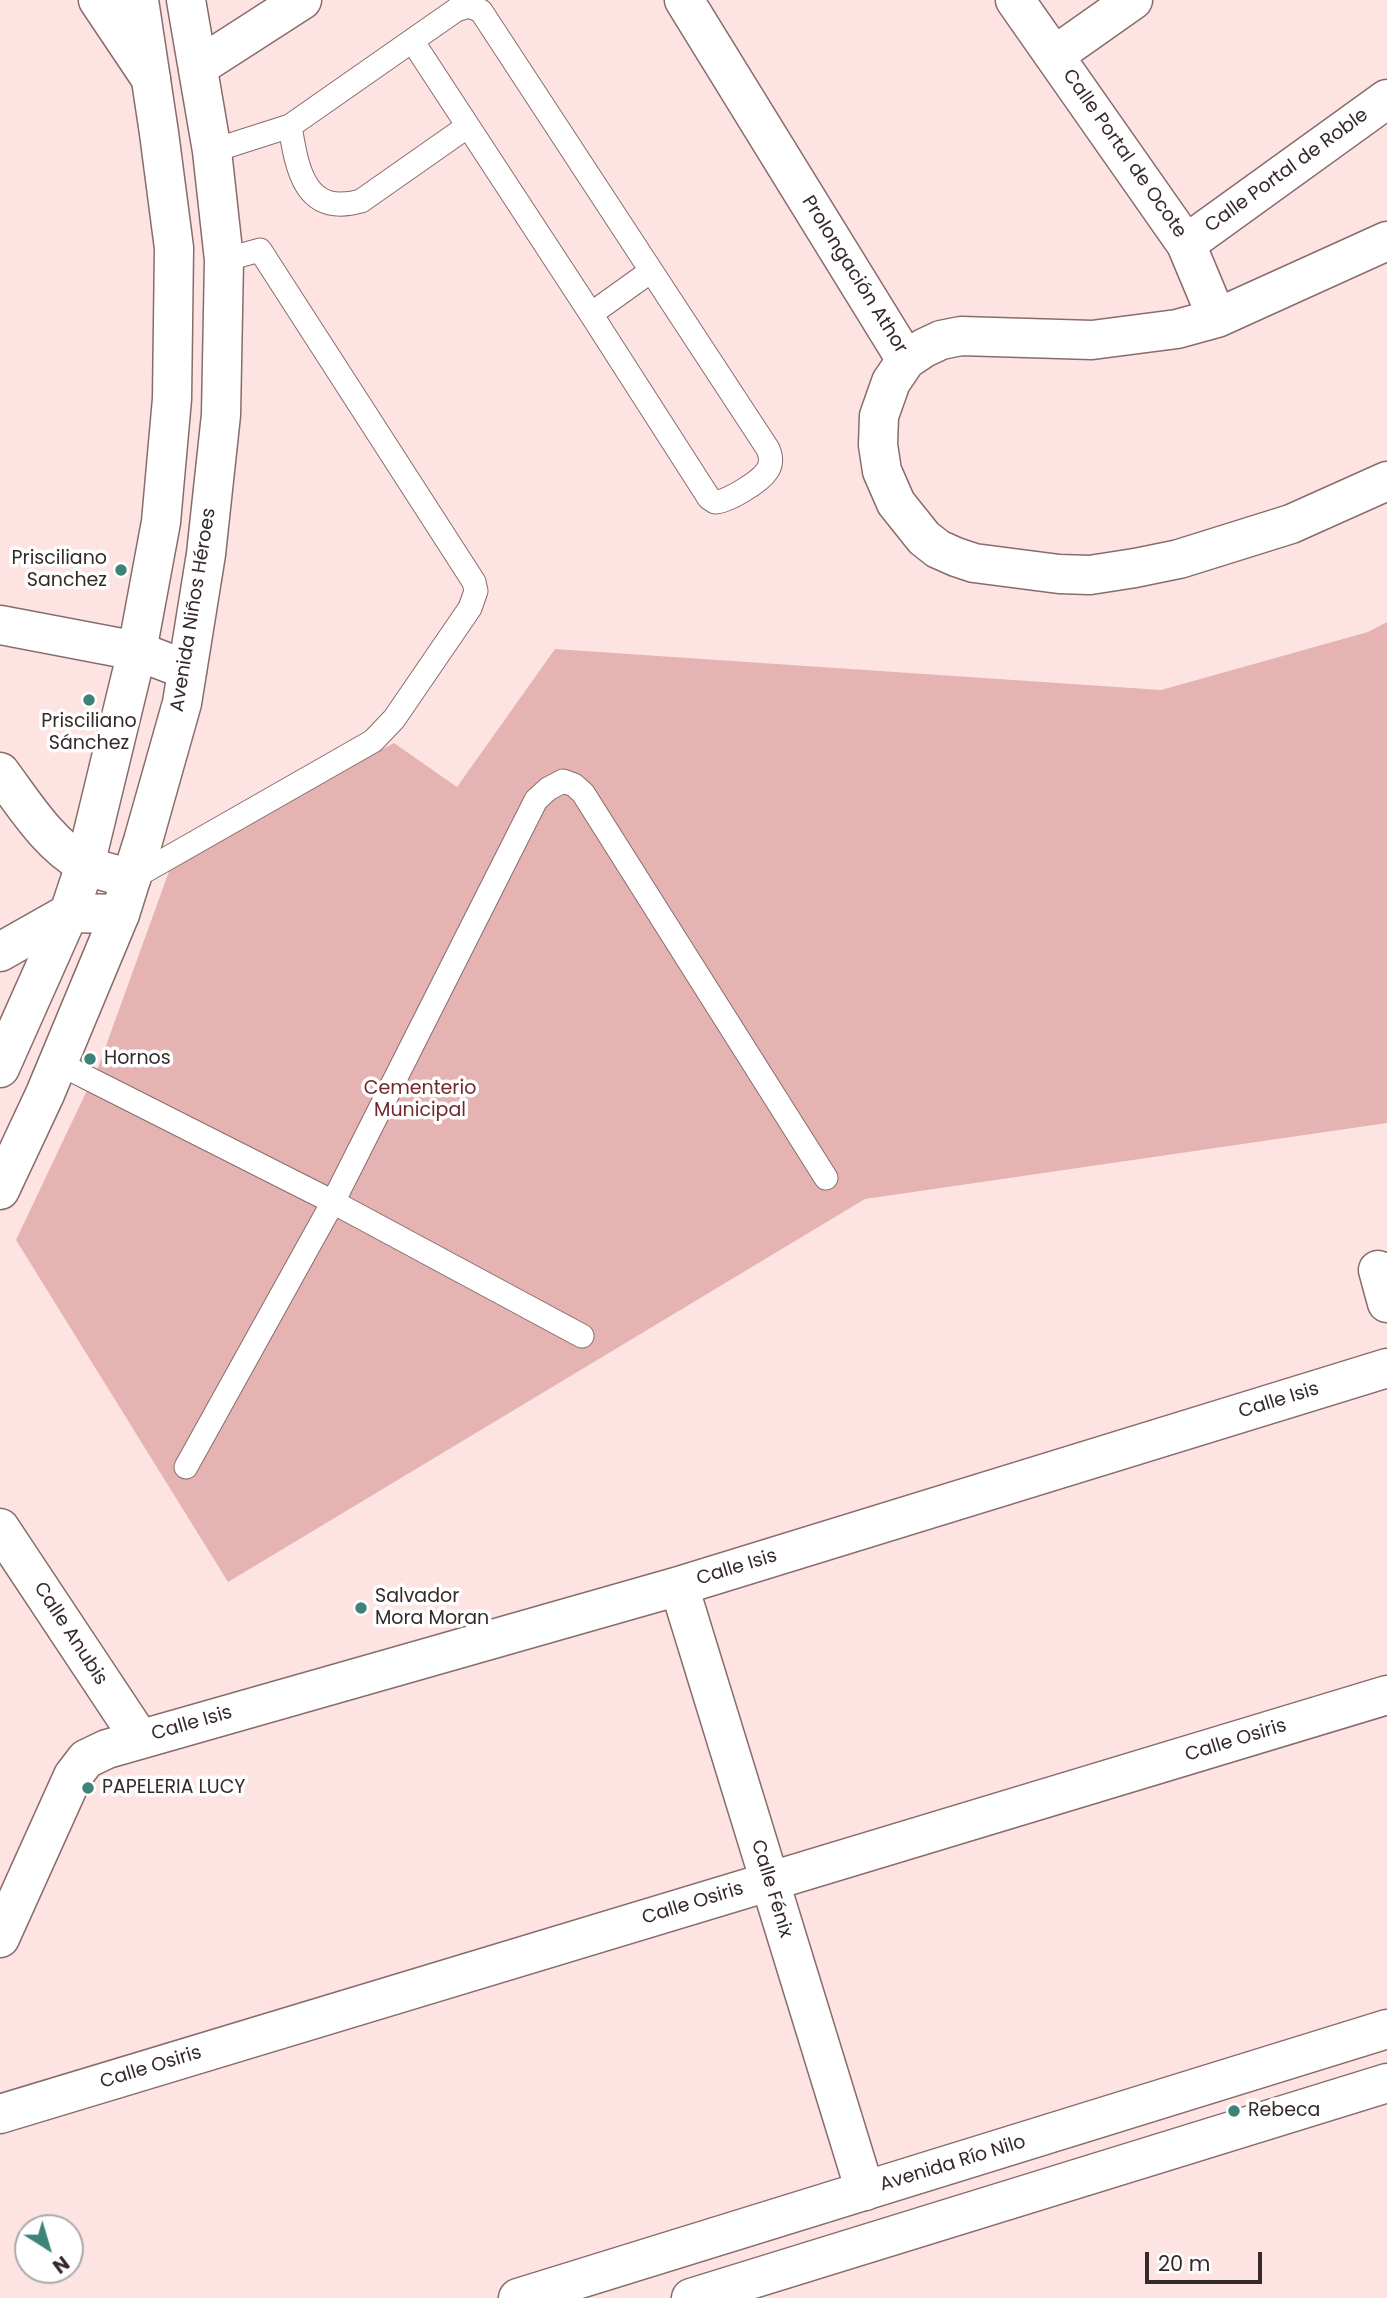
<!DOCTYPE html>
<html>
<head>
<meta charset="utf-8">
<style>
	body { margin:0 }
	#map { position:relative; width:1387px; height:2298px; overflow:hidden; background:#fee3e3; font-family:Poppins,sans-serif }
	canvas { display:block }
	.north { position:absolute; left:14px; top:2214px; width:70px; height:70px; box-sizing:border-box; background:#fff; border:2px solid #aea9a9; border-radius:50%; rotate:143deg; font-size:19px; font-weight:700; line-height:28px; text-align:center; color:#352929 }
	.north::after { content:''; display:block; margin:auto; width:24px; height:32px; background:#3e8377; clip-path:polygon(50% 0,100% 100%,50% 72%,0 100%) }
	.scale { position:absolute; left:1145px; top:2252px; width:117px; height:32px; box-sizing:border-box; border:4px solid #352929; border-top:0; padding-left:9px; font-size:21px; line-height:24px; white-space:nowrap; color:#352929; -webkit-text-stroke:5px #fff; paint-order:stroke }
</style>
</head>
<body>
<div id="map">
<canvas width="1387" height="2298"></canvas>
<div class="north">N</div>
<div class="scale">20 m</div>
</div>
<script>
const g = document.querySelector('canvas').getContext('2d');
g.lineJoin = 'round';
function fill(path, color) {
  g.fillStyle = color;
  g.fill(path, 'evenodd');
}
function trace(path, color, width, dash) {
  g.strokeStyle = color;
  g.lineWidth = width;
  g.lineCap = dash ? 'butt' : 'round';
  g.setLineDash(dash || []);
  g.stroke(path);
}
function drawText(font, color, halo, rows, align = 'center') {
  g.font = font + ' Poppins,sans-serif';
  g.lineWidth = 7;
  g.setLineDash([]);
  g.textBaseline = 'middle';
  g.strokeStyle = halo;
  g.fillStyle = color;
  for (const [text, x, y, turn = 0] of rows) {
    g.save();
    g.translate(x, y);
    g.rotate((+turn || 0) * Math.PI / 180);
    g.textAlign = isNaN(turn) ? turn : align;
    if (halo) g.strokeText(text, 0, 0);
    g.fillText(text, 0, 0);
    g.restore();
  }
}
const green = new Path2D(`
	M1387,622V1123L865,1199L228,1582L16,1240L99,1065L172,863L394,743L457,787L555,649L1161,690L1368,632Z`);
const lane = new Path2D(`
	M290,126C297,168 304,217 361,201L468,126
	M212,151L290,126L456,10L469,6L481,11L768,449C771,456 772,464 767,471C760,482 727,502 715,502L709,498L591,314L413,42
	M591,314L651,271
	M131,879L373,741L394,719L470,608L476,591L474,582L260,250L224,260
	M58,1063L333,1202L582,1336
	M186,1467L333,1202L536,800L548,789L563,781L574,785L583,793L826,1178`);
const street = new Path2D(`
	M98,0L151,79
	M684,0L906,360
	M1015,0L1186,244L1217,318
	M1055,55L1133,0
	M198,67L302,0
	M1387,241L1217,318L1177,329L1092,340L961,336L941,340L924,348L906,360L891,382L879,416L878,445L882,471L896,503L924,538L938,549L956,557L974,563L1059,574L1090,575L1135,568L1179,559L1291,524L1387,481
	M1186,244L1387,99
	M0,625L137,651L187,670
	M0,772C24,804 48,844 84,864C98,871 116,874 131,879
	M0,952L69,913L120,914
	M1378,1270L1387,1303
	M0,1528L140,1739
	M679,1586L865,2191
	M0,1938L73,1776L86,1759L107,1749L679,1586L1387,1368
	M0,2114L1387,1695`);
const secondary = new Path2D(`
	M518,2298L1387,2029
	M691,2298L1387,2083`);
const primary = new Path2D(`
	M0,1068L69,913L85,865L137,651L161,522L172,399L174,248L159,133L139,0
	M0,1190L45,1094L120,914L143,841L182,703L206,554L221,415L224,260L212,151L186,0`);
const markers = [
	[121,570,7,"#3e8377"],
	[89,700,7,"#3e8377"],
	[90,1059,7,"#3e8377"],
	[361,1608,7,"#3e8377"],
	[88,1788,7,"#3e8377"],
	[1234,2111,7,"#3e8377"]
];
const streetNames = [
	["Calle Portal de Ocote",1124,154,55],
	["Calle Portal de Roble",1287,171,-36],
	["Prolongación Athor",854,275,58],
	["Avenida Niños Héroes",194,610,-81],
	["Calle Isis",1279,1401,-17],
	["Calle Isis",737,1568,-17],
	["Calle Anubis",70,1634,57],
	["Calle Isis",192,1724,-16],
	["Calle Osiris",1236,1741,-17],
	["Calle Fénix",771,1889,73],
	["Calle Osiris",693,1904,-17],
	["Calle Osiris",151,2068,-17],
	["Avenida Río Nilo",953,2164,-17]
];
const poiNames = [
	["Prisciliano",107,559,"right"],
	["Sanchez",107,581,"right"],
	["Prisciliano",89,722,"center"],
	["Sánchez",89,744,"center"],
	["Hornos",104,1059],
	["Salvador",375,1597],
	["Mora Moran",375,1619],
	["PAPELERIA LUCY",102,1788],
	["Rebeca",1248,2111]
];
const parkNames = [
	["Cementerio",420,1089],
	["Municipal",420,1111]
];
fill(green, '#e5b4b2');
trace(lane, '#886c6c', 25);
trace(street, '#886c6c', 41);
trace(secondary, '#886c6c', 41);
trace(primary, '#886c6c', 41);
trace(lane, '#fff', 23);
trace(street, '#fff', 38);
trace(secondary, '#fff', 38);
trace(primary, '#fff', 38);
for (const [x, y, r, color] of markers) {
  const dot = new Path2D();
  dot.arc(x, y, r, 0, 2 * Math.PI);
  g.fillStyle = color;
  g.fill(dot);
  trace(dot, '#fff', 2.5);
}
drawText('19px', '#352929', '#fff', streetNames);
drawText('19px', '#352929', '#fff', poiNames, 'left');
drawText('19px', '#72272b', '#fff', parkNames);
</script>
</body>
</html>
